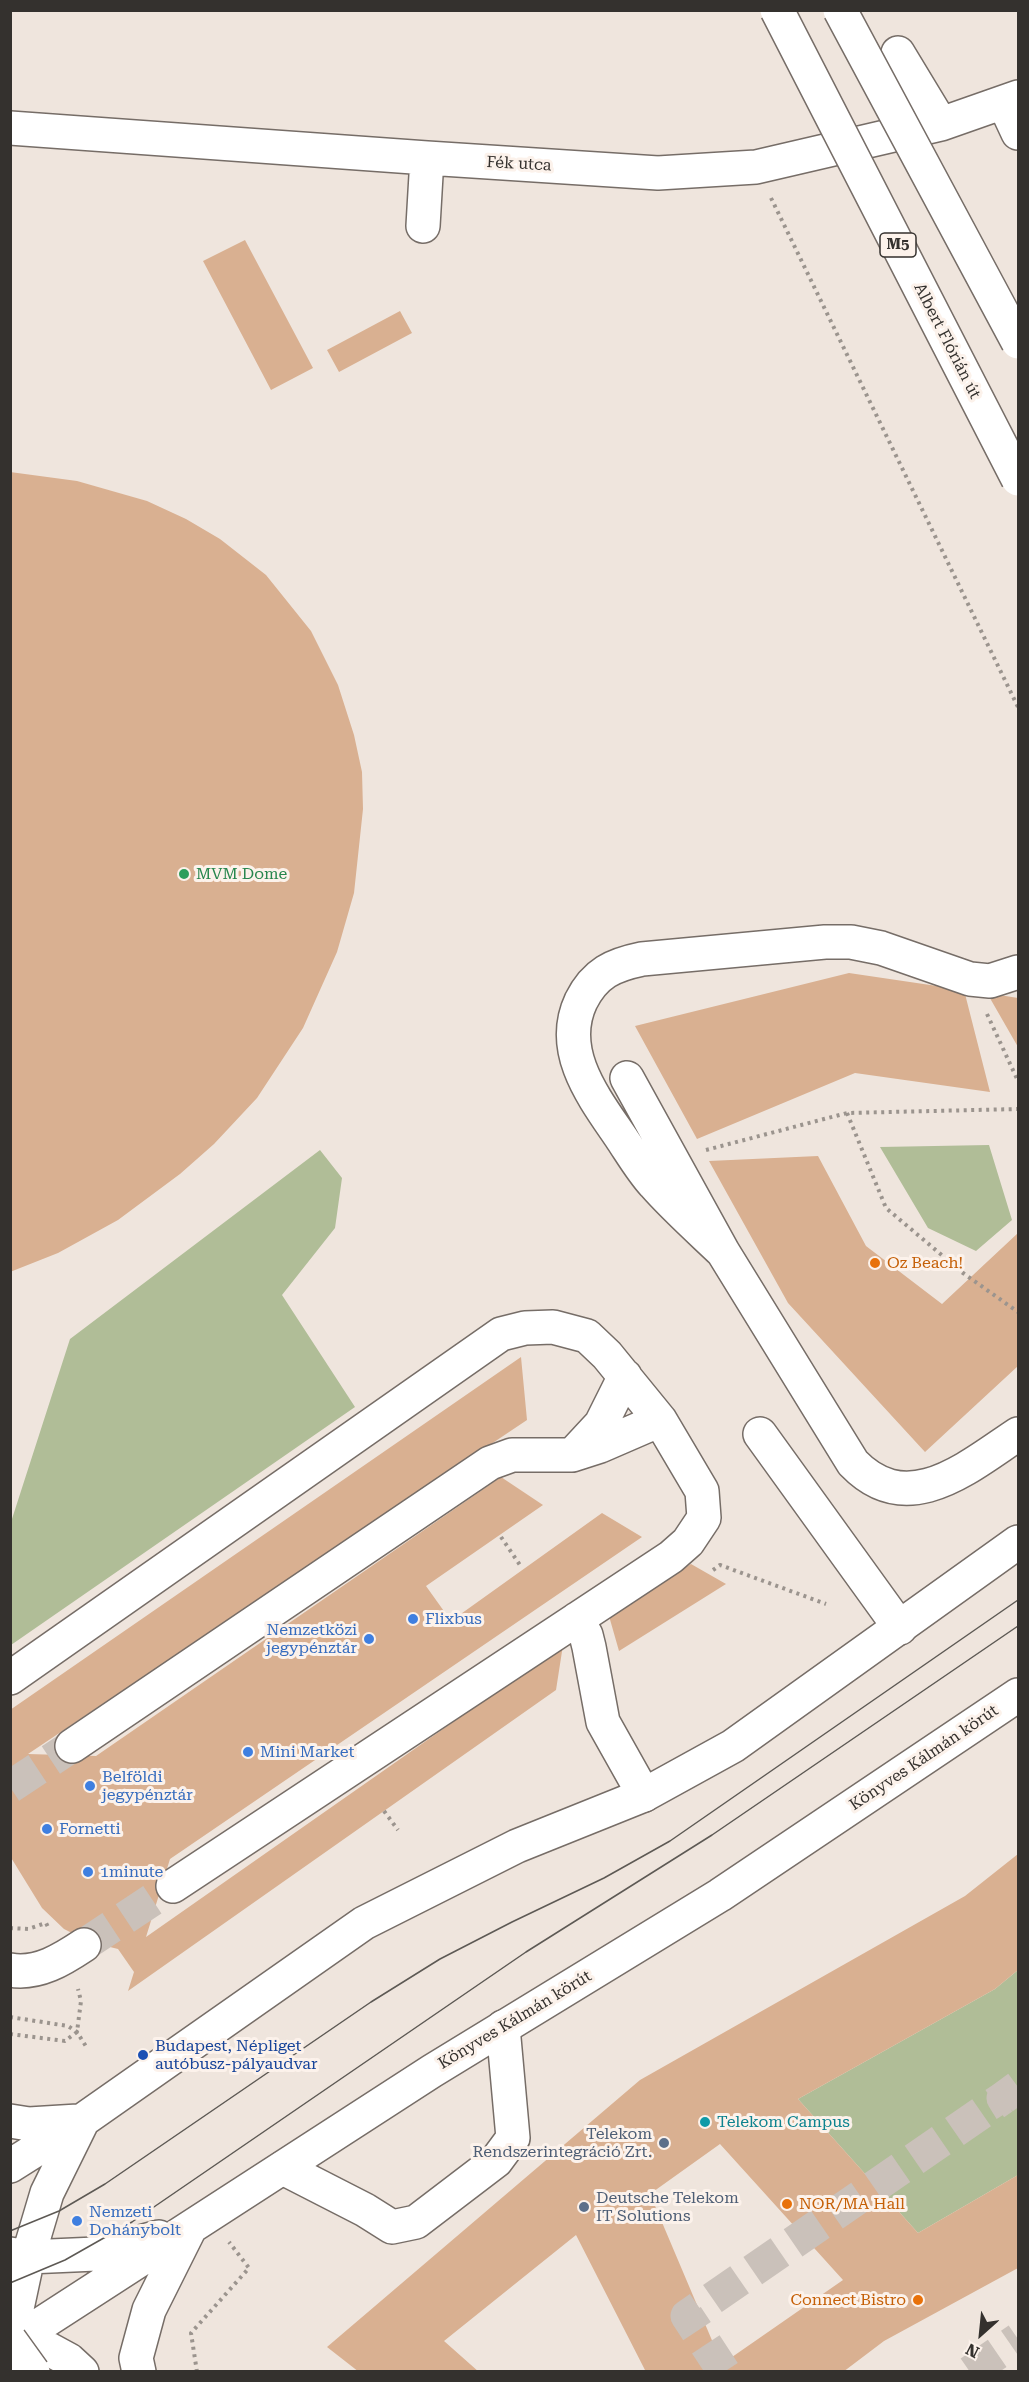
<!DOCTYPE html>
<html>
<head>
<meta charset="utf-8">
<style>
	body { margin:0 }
	#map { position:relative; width:1029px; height:2382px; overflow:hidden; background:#efe5dd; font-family:"Roboto Serif",serif }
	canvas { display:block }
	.frame { position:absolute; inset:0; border:12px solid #34312e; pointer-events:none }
	.north { position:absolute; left:951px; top:2304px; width:60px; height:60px; -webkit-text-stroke:4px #fcf2eb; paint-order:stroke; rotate:207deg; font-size:16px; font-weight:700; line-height:24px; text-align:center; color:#34312e }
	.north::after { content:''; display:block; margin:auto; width:21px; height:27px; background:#34312e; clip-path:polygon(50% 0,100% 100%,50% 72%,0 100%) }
</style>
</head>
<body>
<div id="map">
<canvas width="1029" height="2382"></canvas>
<div class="frame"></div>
<div class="north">N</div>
</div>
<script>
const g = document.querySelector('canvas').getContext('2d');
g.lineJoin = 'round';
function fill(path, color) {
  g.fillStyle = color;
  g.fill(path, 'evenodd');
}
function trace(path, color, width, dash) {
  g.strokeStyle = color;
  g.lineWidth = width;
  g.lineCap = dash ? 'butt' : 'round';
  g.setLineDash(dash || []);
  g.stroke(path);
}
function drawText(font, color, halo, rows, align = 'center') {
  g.font = font + ' "Roboto Serif",serif';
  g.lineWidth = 6;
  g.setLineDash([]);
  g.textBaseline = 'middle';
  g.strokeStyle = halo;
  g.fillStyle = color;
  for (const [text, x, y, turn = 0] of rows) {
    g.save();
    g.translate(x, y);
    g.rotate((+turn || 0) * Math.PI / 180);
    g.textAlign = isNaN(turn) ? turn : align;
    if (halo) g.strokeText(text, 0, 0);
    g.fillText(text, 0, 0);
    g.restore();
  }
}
const green = new Path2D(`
	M989,1145L1012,1220L976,1251L928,1228L880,1147Z
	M320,1150L342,1178L335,1228L282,1295L355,1407L11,1645V1522L70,1339Z
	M1018,1970V2175L918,2233L798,2099L995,1989Z`);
const building = new Path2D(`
	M245,240L313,368L271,390L203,261Z
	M400,311L412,333L339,372L327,350Z
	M10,472L77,481L147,501L186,519L220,539L266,575L311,631L338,685L354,735L362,772L363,809L354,893L337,952L303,1028L257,1098L214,1144L180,1174L118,1220L58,1253L10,1272Z
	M849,973L964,990L990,1092L855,1073L697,1139L635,1026Z
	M987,993L1018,998V1047Z
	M818,1156L866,1246L942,1304L1018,1233V1366L925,1452L788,1303L709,1161Z
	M521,1357L527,1420L28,1754L96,1756L501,1477L543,1505L426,1586L451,1621L602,1513L642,1537L170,1859L146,1937L563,1645L556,1690L128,1991L134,1972L118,1949L90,1942L64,1929L42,1908L10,1856V1710Z
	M691,1564L726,1584L619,1651L609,1616Z
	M1018,1854V1970L995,1989L798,2099L918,2233L1018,2175V2268L884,2341L843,2372H646L576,2235L444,2341L479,2372H359L327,2347L640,2080L965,1896ZM720,2144L843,2280L722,2364L650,2194Z`);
const minorTunnel = new Path2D(`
	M10,1787L72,1746
	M84,1945L173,1886
	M1018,2087L1003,2098L1018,2122
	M724,2372L687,2316L1003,2098
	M970,2372L1018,2339`);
const path = new Path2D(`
	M771,198L1018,707
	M987,1014L1018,1081
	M847,1113L886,1208L963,1273L1018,1312
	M706,1150L847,1113L1018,1109
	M501,1537L522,1568
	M713,1570L720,1565L826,1604
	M384,1811L398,1830
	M10,1928L28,1929L46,1923L48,1927
	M10,2017L68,2026L77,2032L87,2048
	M10,2034L65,2041L77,2032L81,2001L78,1989
	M197,2372L191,2333L249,2268L229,2242`);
const minor = new Path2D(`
	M898,53L941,124
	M1004,103L1018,133
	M10,128L427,158L658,173L756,167L941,124L1018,97
	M423,226L427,158
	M627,1078L723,1252L853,1463C908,1520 968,1467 1018,1434
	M723,1252C700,1230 675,1208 654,1184C642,1171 632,1154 622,1139C595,1099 557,1052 581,1001C595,973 613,965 642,959L825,942H851L881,948L970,979L990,981L1018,972
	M760,1434L900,1628
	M575,1452L601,1424L625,1376
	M577,1619L586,1635L589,1647L603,1722L644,1795
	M10,1678L501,1334L525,1328L553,1327L587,1336L607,1355L660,1420L702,1491L704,1518L688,1542L671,1557L173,1886
	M72,1746L490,1463L512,1455H572L600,1446L660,1420
	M10,1970C38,1975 63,1959 84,1945
	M283,2168L365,2210L392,2227L416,2222L496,2161L513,2138L503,2027`);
const major = new Path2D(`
	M10,2121L29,2124L78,2121
	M10,2166L83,2120L364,1923L517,1846L644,1795L733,1746L1018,1542
	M10,2254L28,2257L96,2254L159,2237
	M10,2328L69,2360L82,2372
	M10,2341L28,2257L47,2193L82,2122
	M10,2344L432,2071L720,1895L1018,1695
	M139,2372L136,2358L149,2310L189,2230`);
const tram = new Path2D(`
	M10,2231L59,2211L105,2184L371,2002L440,1959L512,1922L604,1878L670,1841L1018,1600
	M10,2283L65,2260L132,2222L526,1952L712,1835L1018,1626`);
const majorBridge = new Path2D(`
	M777,10L1018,479
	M840,10L1018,342
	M10,2340L33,2372`);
const markers = [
	[184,874,6,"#2e9e5b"],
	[875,1263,6,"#e8710a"],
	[413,1619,6,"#3f7fe0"],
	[369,1639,6,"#3f7fe0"],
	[248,1752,6,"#3f7fe0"],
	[90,1786,6,"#3f7fe0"],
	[47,1829,6,"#3f7fe0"],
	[88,1872,6,"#3f7fe0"],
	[143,2055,6,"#1a4fb4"],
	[705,2122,6,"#0f9aa8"],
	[664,2143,6,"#5c6f8a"],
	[787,2204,6,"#e8710a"],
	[584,2207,6,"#5c6f8a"],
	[77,2221,6,"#3f7fe0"],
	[918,2300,6,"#e8710a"]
];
const shields = [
	[898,245,36]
];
const shieldNames = [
	["M5",898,245]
];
const streetNames = [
	["Fék utca",519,164,3],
	["Albert Flórián út",947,341,63],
	["Könyves Kálmán körút",924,1758,-34],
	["Könyves Kálmán körút",515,2020,-31]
];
const leisureNames = [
	["MVM Dome",196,874]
];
const foodNames = [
	["Oz Beach!",887,1263],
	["NOR/MA Hall",799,2204],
	["Connect Bistro",906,2300,"right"]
];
const shopNames = [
	["Flixbus",425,1619],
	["Nemzetközi",357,1630,"right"],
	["jegypénztár",357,1648,"right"],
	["Mini Market",260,1752],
	["Belföldi",102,1777],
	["jegypénztár",102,1795],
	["Fornetti",59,1829],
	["1minute",100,1872],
	["Nemzeti",89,2212],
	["Dohánybolt",89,2230]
];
const transitNames = [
	["Budapest, Népliget",155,2046],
	["autóbusz-pályaudvar",155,2064]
];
const cultureNames = [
	["Telekom Campus",717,2122]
];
const serviceNames = [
	["Telekom",652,2134],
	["Rendszerintegráció Zrt.",652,2152],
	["Deutsche Telekom",596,2198,"left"],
	["IT Solutions",596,2216,"left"]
];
fill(green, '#b0bd97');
fill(building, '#d9b091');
trace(minorTunnel, '#cac1ba', 33, [33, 16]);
trace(minor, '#766d67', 36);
trace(major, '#766d67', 36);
trace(path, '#9b948e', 4, [3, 4.5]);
trace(minor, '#fff', 33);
trace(major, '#fff', 33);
trace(tram, '#5d5954', 1.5);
trace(majorBridge, '#766d67', 36, []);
trace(majorBridge, '#fff', 33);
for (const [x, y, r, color] of markers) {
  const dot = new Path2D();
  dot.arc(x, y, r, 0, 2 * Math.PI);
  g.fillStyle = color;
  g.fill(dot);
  trace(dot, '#fcf2eb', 2);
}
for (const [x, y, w] of shields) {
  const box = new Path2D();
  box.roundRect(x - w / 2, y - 12, w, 24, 4.5);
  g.fillStyle = '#fcf2eb';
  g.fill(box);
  trace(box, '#34312e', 1.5);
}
drawText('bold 15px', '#34312e', null, shieldNames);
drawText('16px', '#34312e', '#fcf2eb', streetNames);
drawText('16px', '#27864d', '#fcf2eb', leisureNames, 'left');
drawText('16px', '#c56008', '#fcf2eb', foodNames, 'left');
drawText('16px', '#366cbe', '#fcf2eb', shopNames, 'left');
drawText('16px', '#164399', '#fcf2eb', transitNames, 'left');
drawText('16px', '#0d838f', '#fcf2eb', cultureNames, 'left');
drawText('16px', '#4e5e75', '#fcf2eb', serviceNames, 'right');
</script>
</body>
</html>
